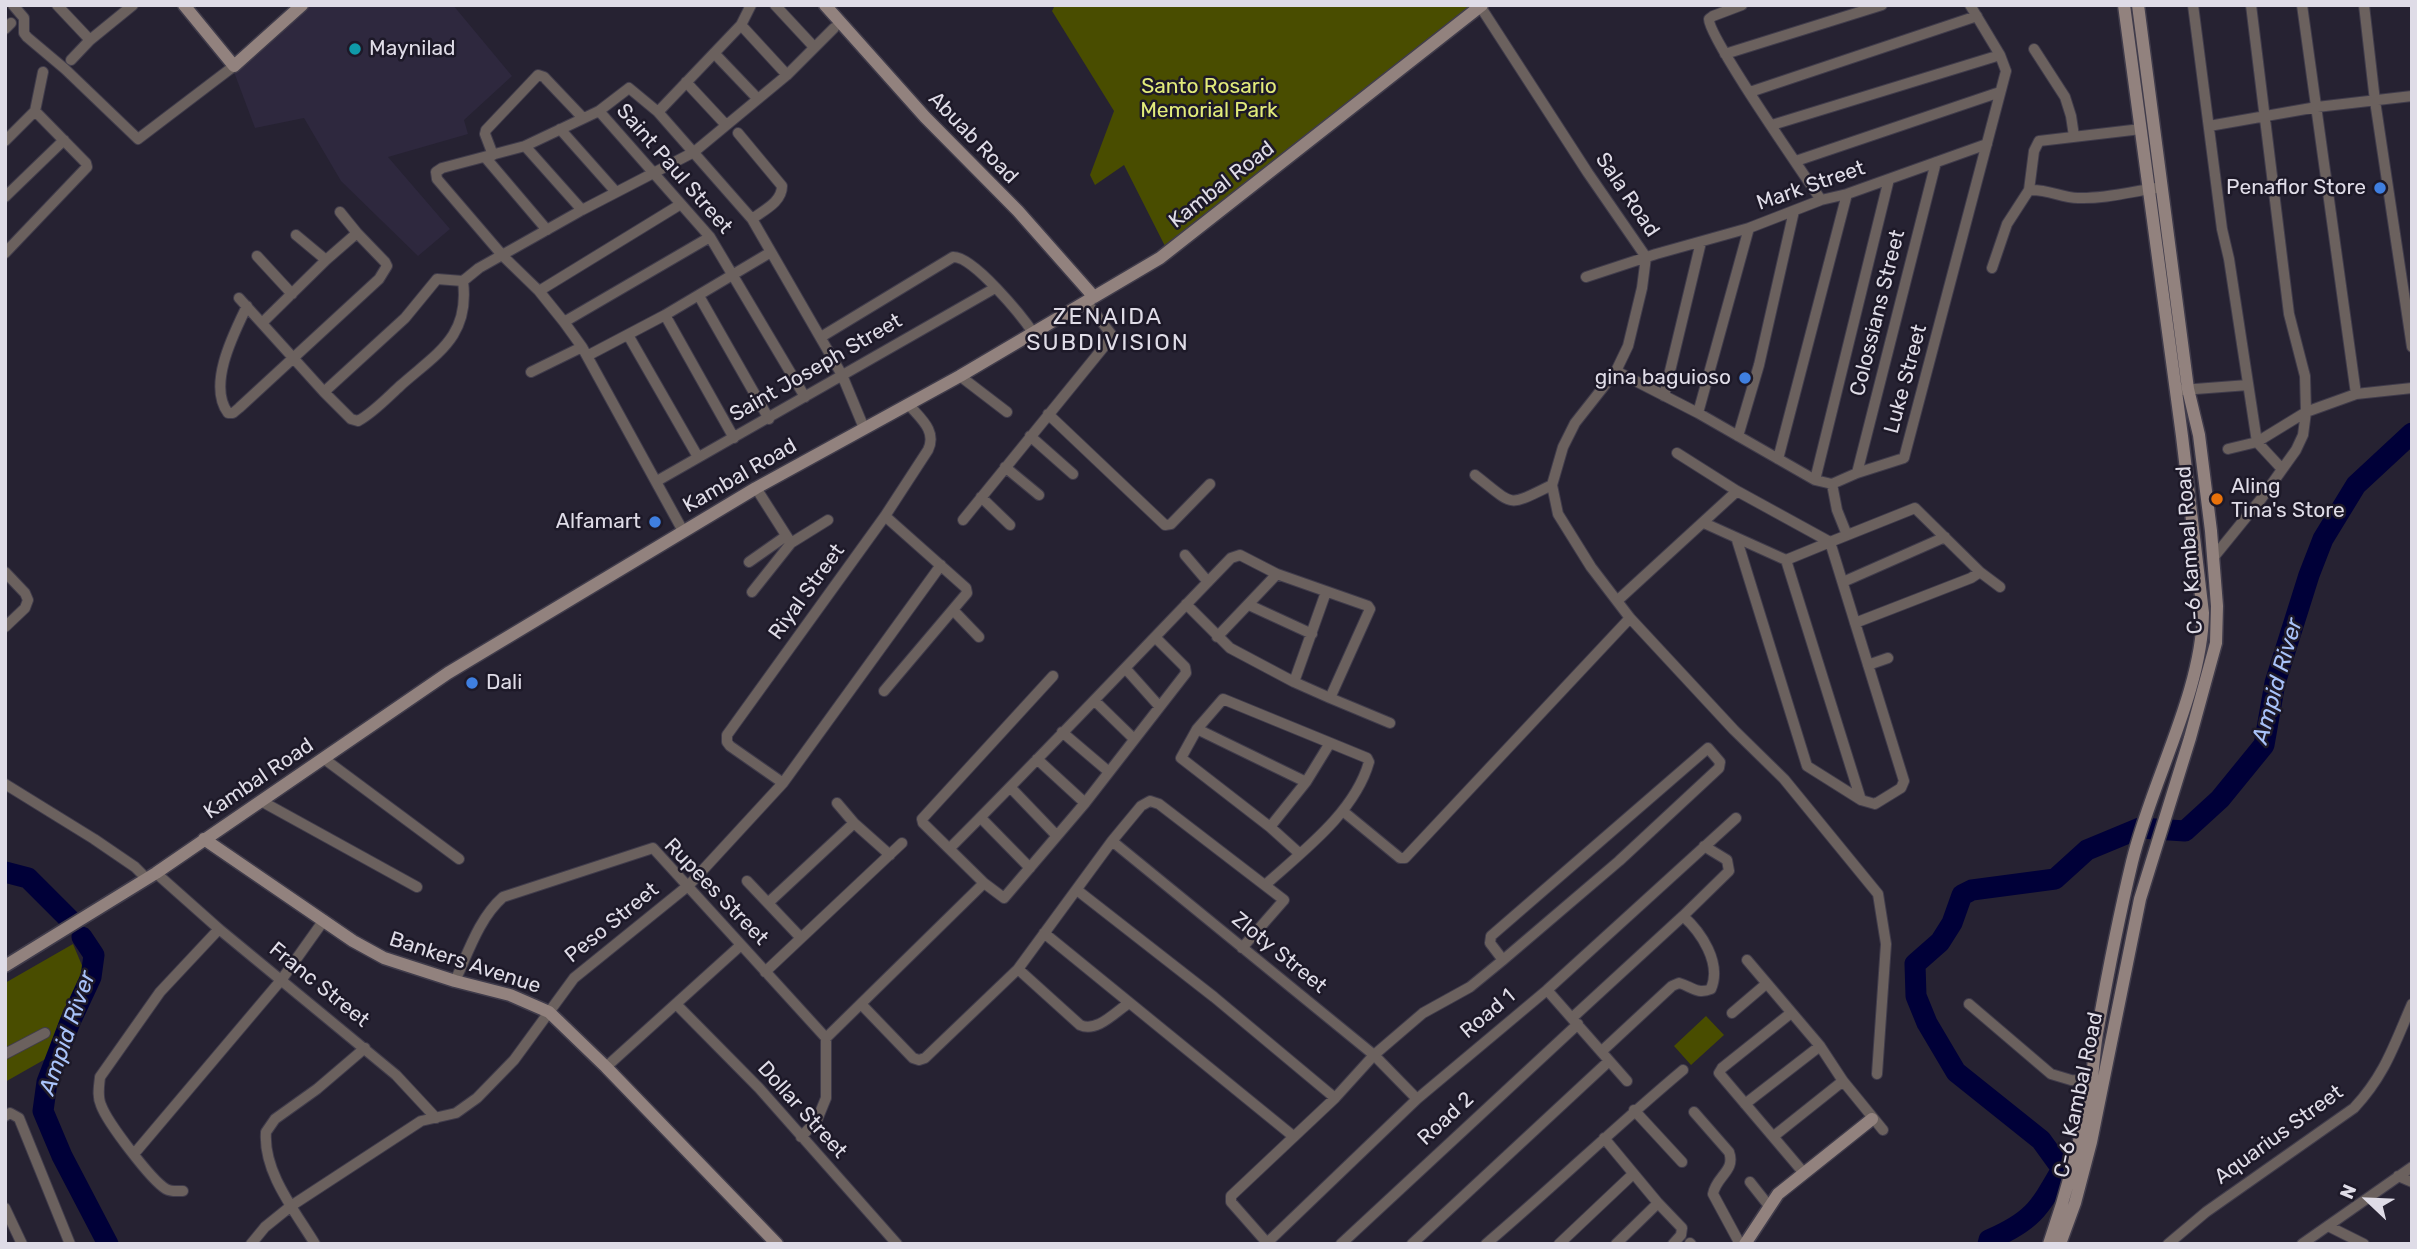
<!DOCTYPE html>
<html>
<head>
<meta charset="utf-8">
<style>
	body { margin:0 }
	#map { position:relative; width:2417px; height:1249px; overflow:hidden; background:#262232; font-family:Rubik,sans-serif }
	canvas { display:block }
	.frame { position:absolute; inset:0; border:7px solid #dfdce7; pointer-events:none }
	.north { position:absolute; left:2333px; top:1165px; width:70px; height:70px; -webkit-text-stroke:5px #1d1928; paint-order:stroke; rotate:293deg; font-size:19px; font-weight:700; line-height:28px; text-align:center; color:#dfdce7 }
	.north::after { content:''; display:block; margin:auto; width:24px; height:32px; background:#dfdce7; clip-path:polygon(50% 0,100% 100%,50% 72%,0 100%) }
</style>
</head>
<body>
<div id="map">
<canvas width="2417" height="1249"></canvas>
<div class="frame"></div>
<div class="north">N</div>
</div>
<script>
const g = document.querySelector('canvas').getContext('2d');
g.lineJoin = 'round';
function fill(path, color) {
  g.fillStyle = color;
  g.fill(path, 'evenodd');
}
function trace(path, color, width, dash) {
  g.strokeStyle = color;
  g.lineWidth = width;
  g.lineCap = dash ? 'butt' : 'round';
  g.setLineDash(dash || []);
  g.stroke(path);
}
function drawText(font, color, halo, rows, align = 'center') {
  g.font = font + ' Rubik,sans-serif';
  g.lineWidth = 5;
  g.setLineDash([]);
  g.textBaseline = 'middle';
  g.strokeStyle = halo;
  g.fillStyle = color;
  for (const [text, x, y, turn = 0] of rows) {
    g.save();
    g.translate(x, y);
    g.rotate((+turn || 0) * Math.PI / 180);
    g.textAlign = isNaN(turn) ? turn : align;
    if (halo) g.strokeText(text, 0, 0);
    g.fillText(text, 0, 0);
    g.restore();
  }
}
const built = new Path2D(`
	M308,5H453L512,76L464,120L468,134L388,157L450,229L418,256L341,181L304,118L255,128L234,72Z`);
const green = new Path2D(`
	M1055,5H1479L1168,252L1124,165L1095,185L1090,175L1114,111L1052,11Z
	M73,944L86,975L49,1057L5,1082V983Z
	M1706,1016L1724,1035L1691,1065L1674,1046Z`);
const river = new Path2D(`
	M5,872L28,878L72,922
	M82,937L94,955L91,977L70,1022L47,1082L43,1111L62,1156L108,1244
	M1988,1244L1989,1240C2033,1221 2039,1209 2062,1169L2041,1140L1956,1072L1927,1023L1916,996L1915,964L1940,942L1952,923L1962,895L1972,890L2055,879L2087,850L2140,828L2185,831L2220,799L2264,745L2275,683L2309,575L2323,539L2356,485L2412,433`);
const street = new Path2D(`
	M13,5L24,18V33L27,37L65,69L138,139L234,66
	M57,5L90,40
	M775,5L814,47
	M1742,5L1713,16L1709,19C1708,37 1804,174 1821,200
	M2193,5L2222,229L2229,259L2257,442L2306,412L2356,394L2412,388
	M2302,5L2356,394
	M2364,5L2375,101L2412,347
	M741,25L787,75
	M5,29L11,23
	M2034,49L2065,97L2071,116L2074,136
	M714,53L757,98
	M1725,54L1882,5
	M71,60L90,40L133,5
	M686,82L726,125
	M1750,92L1977,16
	M599,111L710,237L805,397
	M658,112L741,25L751,5
	M1772,125L2000,55
	M2209,126L2317,107L2412,96
	M560,129L616,192
	M738,133L782,186C782,202 764,210 752,219
	M5,141L35,111
	M525,146L582,210
	M493,155L485,134L486,130L538,75L544,77L583,118
	M485,157L547,230
	M1796,161L2000,92
	M2029,190L2034,151L2039,141L2141,129
	M5,197L64,140
	M296,235L326,260
	M5,253L87,167L86,163L35,111L43,72
	M257,256L292,294
	M1992,268L2007,224L2029,190C2049,189 2061,198 2078,198C2104,199 2130,192 2156,188
	M1586,277L1656,254L1749,228L1821,200L1847,194L1987,144
	M463,281L479,268L582,210L694,152L787,75L834,28
	M539,291L681,204
	M699,296L769,419
	M239,298L324,392L351,419L358,421C373,413 387,398 400,386C437,353 470,337 463,281
	M247,306C234,333 207,385 228,413H233L239,408L379,279L387,266L385,262L357,233L340,212
	M665,315L734,438
	M564,322L710,237
	M262,323L326,260L357,233
	M628,335L698,457
	M821,337L953,257C973,256 1022,316 1034,334
	M587,356L665,315L771,252
	M1616,371L1698,413L1815,480L1832,484L1857,473L1904,458L2006,71L2000,55L1970,5
	M531,372L582,347
	M960,376L1007,412
	M2182,390L2248,385
	M324,392L405,318L437,279L463,281
	M1664,396L1701,242
	M1698,413L1749,228
	M1048,414L1165,525L1171,524L1210,484
	M1030,436L1073,474
	M1738,436L1759,365L1794,211
	M2228,449L2257,442L2282,469
	M1677,453L1737,491L1830,542L1915,508L1980,572L1971,578L1855,623
	M1778,459L1847,194
	M1005,467L1039,495
	M1857,473L1936,162
	M1475,475C1516,507 1506,507 1552,485
	M1815,480L1889,179
	M657,481L995,288
	M1832,484L1837,510L1847,535
	M756,488L791,543L828,520
	M981,497L1010,525
	M963,520L1111,338V334L1087,303
	M1704,523L1786,560L1830,542L1904,781L1901,788L1875,804L1861,800L1807,766L1737,540
	M683,531L582,347L564,322L539,291L503,256L437,179L436,172L442,168L525,146L599,111L629,88L658,112L752,219L842,375L864,428
	M1185,555L1208,582
	M2213,558L2261,499L2296,450L2303,435L2306,412L2305,376L2289,314L2251,5
	M1786,560L1861,800
	M749,562L786,536
	M5,572L25,593L28,600L25,608L5,627
	M1980,572L2000,587
	M1843,582L1945,537
	M752,592L791,543
	M1617,601L1737,491
	M1249,605L1312,634
	M954,611L979,637
	M1630,618L1734,730L1784,779L1878,894L1886,944L1877,1074
	M1217,637L1277,574
	M1868,665L1888,658
	M1126,669L1159,706
	M1053,676L922,819L923,823L984,883L1004,898L1085,803L1186,673L1185,667L1155,637
	M1294,682L1326,592
	M884,691L967,593L966,588L885,516
	M1330,698L1390,723
	M1095,701L1133,738
	M1197,729L1306,782
	M1062,732L1109,772
	M323,758L459,859
	M1037,759L1085,803
	M783,783L730,746L727,742V735L885,516L928,450C937,431 921,419 909,405
	M5,784L94,839L135,867L147,879
	M1011,788L1057,836
	M261,801L417,887
	M837,803L854,823L890,855
	M1344,812L1400,858H1405L1630,618L1591,567L1558,514L1552,485L1563,447L1575,423L1616,371L1628,346L1642,288L1646,257L1588,173L1480,6
	M981,818L1030,868
	M1270,827L1306,782L1330,743
	M1112,841L1374,1055L1417,1099
	M950,848C1045,753 1137,655 1231,558L1240,555L1277,574L1368,606L1370,609L1330,698L1294,682L1230,648L1186,604
	M156,873L219,929L396,1075L436,1118
	M747,881L801,938
	M1265,885C1303,851 1355,812 1369,762L1367,758L1223,699L1197,729L1181,758L1270,827L1300,854
	M1077,890L1214,997L1335,1098
	M768,903L854,823
	M1044,933L1293,1136
	M1747,960L1820,1046L1843,1081L1883,1130
	M1018,969L1080,1025C1097,1033 1115,1012 1129,1003
	M765,972L902,843
	M455,981C468,953 479,918 503,897L653,848L826,1038V1098L817,1120L801,1137
	M1547,990L1627,1081
	M676,1004L759,1088L897,1244
	M861,1004L913,1058L919,1060L925,1058L1018,969L1112,841L1141,806L1150,801L1159,804L1284,900L1242,948
	M1969,1004L2051,1074L2071,1080L2096,1082
	M1732,1013L1766,984
	M1791,1013L1722,1068L1719,1073L1803,1172
	M1572,1018L1683,916L1729,871L1727,860L1704,846
	M826,1038L984,883
	M1602,1051L1672,986L1679,983C1691,986 1697,995 1711,989C1722,963 1701,932 1683,916
	M5,1054L45,1033
	M606,1067L741,945
	M1745,1104L1820,1046
	M1634,1110L1682,1162
	M1694,1112L1729,1152C1736,1171 1716,1176 1713,1194L1740,1244
	M5,1116L10,1113L19,1118L70,1244
	M1774,1136L1843,1081
	M1604,1138L1658,1203L1682,1228L1681,1235L1673,1244
	M134,1154L282,979L324,920
	M2398,1176L2412,1182
	M1750,1182L1769,1206
	M183,1191C177,1191 171,1192 166,1189C151,1180 107,1122 101,1105C97,1096 99,1087 100,1077L160,992L219,929
	M5,1208L22,1244
	M2328,1226L2364,1244
	M1268,1242L1417,1099L1547,990L1736,818
	M1690,1243L1691,1244
	M251,1244L265,1227L291,1206L421,1121L456,1113L477,1098L514,1060L574,978L689,885L783,783L941,565
	M315,1244C295,1211 263,1172 266,1132L275,1119L317,1089L365,1048
	M1268,1244L1231,1202V1196L1335,1098L1374,1055L1423,1013L1470,987L1503,960L1619,861L1719,768L1720,762L1708,748L1491,936L1490,943L1503,960
	M1341,1244L1578,1024
	M1412,1244L1609,1061
	M1486,1244C1553,1187 1616,1126 1683,1070
	M1559,1244L1633,1174
	M1616,1244L1658,1203
	M2168,1244L2206,1212L2354,1108C2385,1075 2394,1045 2412,1004
	M2302,1244L2412,1167`);
const secondary = new Path2D(`
	M184,5L234,66L302,5
	M825,5L925,117L1018,211L1094,297
	M204,839L353,941L384,958L455,981L510,995L549,1012L606,1067L777,1244
	M5,966L156,873L448,673L756,488L960,376L1160,258L1482,5
	M1745,1244L1778,1194L1872,1119
	M2049,1244C2067,1192 2081,1139 2091,1085C2094,1066 2094,1047 2098,1028C2108,972 2119,916 2132,862C2151,782 2202,693 2203,613L2182,436L2124,5
	M2060,1244L2075,1203L2091,1142L2140,899L2190,738L2216,643L2217,606L2211,531L2199,435L2188,389L2138,5`);
const markers = [
	[355,49,7,"#0f9aa8"],
	[2380,188,7,"#3f7fe0"],
	[1745,378,7,"#3f7fe0"],
	[2217,499,7,"#e8710a"],
	[655,522,7,"#3f7fe0"],
	[472,683,7,"#3f7fe0"]
];
const poiNames = [
	["Maynilad",369,49],
	["Penaflor Store",2366,188,"right"],
	["gina baguioso",1731,378,"right"],
	["Aling",2231,487],
	["Tina's Store",2231,511],
	["Alfamart",641,522,"right"],
	["Dali",486,683]
];
const parkNames = [
	["Santo Rosario",1209,87],
	["Memorial Park",1209,111]
];
const streetNames = [
	["Abuab Road",973,138,46],
	["Saint Paul Street",674,169,49],
	["Kambal Road",1222,185,-38],
	["Mark Street",1811,186,-19],
	["Sala Road",1627,195,56],
	["Colossians Street",1878,313,-76],
	["Saint Joseph Street",816,368,-30],
	["Luke Street",1906,379,-75],
	["Kambal Road",740,476,-30],
	["C-6 Kambal Road",2190,550,-94],
	["Riyal Street",807,592,-54],
	["Kambal Road",259,779,-34],
	["Rupees Street",716,892,46],
	["Peso Street",612,923,-39],
	["Zloty Street",1279,953,39],
	["Bankers Avenue",465,963,18],
	["Franc Street",319,985,39],
	["Road 1",1488,1014,-40],
	["C-6 Kambal Road",2079,1095,-78],
	["Dollar Street",802,1110,48],
	["Road 2",1446,1119,-43],
	["Aquarius Street",2279,1135,-36]
];
const neighbourhoodNames = [
	["ZENAIDA",1108,317],
	["SUBDIVISION",1108,343]
];
const waterNames = [
	["Ampid River",2278,681,-74],
	["Ampid River",68,1033,-71]
];
fill(built, '#2e283e');
fill(green, '#494d00');
trace(river, '#000038', 21);
trace(street, '#403c4b', 12);
trace(secondary, '#403c4b', 15);
trace(street, '#6b615e', 10);
trace(secondary, '#92827e', 12);
for (const [x, y, r, color] of markers) {
  const dot = new Path2D();
  dot.arc(x, y, r, 0, 2 * Math.PI);
  g.fillStyle = color;
  g.fill(dot);
  trace(dot, '#1d1928', 2.5);
}
drawText('21px', '#dfdce7', '#1d1928', poiNames, 'left');
drawText('21px', '#e2eb7a', '#1d1928', parkNames);
drawText('21px', '#dfdce7', '#1d1928', streetNames);
g.letterSpacing = '2px';
drawText('23px', '#dfdce7', '#1d1928', neighbourhoodNames);
g.letterSpacing = '0px';
drawText('italic 23px', '#a9c3fa', '#1d1928', waterNames);
</script>
</body>
</html>
